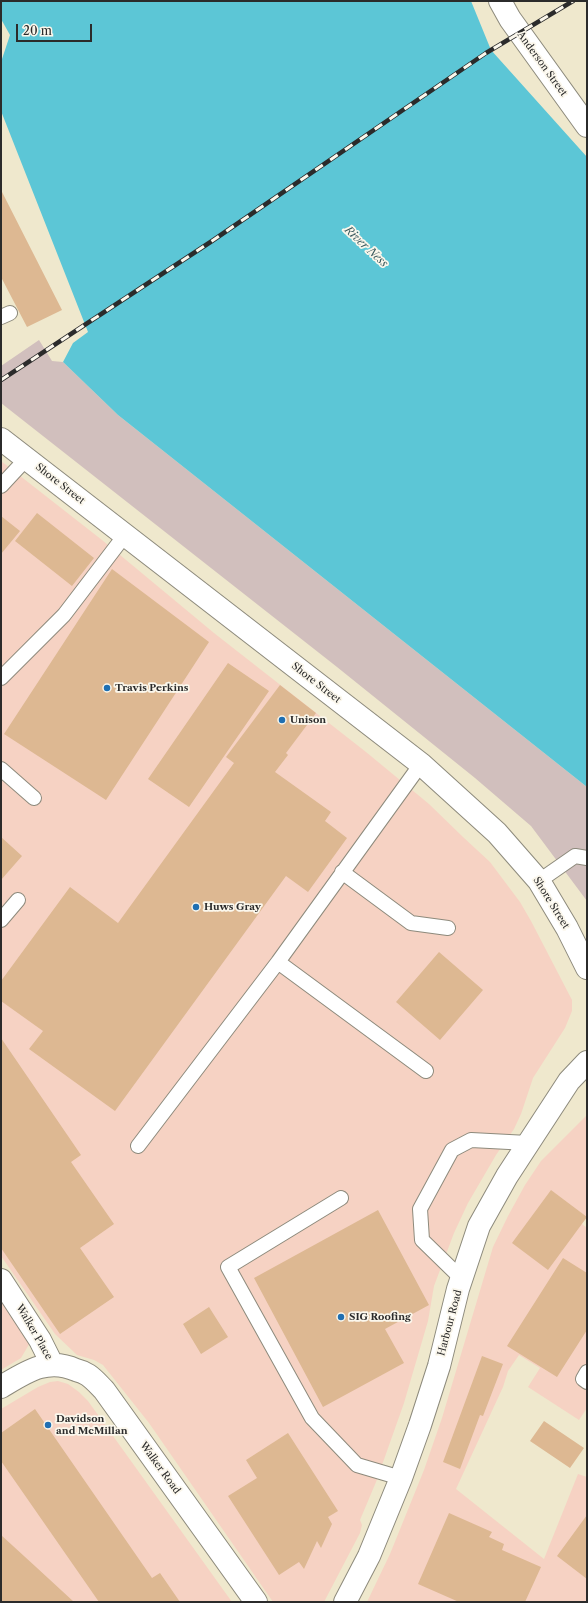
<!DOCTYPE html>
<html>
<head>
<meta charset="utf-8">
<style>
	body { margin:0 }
	#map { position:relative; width:588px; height:1603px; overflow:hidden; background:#efe8cd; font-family:"Libre Caslon Text",serif }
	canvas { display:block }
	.frame { position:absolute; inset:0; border:2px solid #2b2b2b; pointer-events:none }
	.scale { position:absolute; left:16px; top:24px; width:76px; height:18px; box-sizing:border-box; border:2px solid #2b2b2b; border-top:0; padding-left:5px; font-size:12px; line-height:14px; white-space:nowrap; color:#2b2b2b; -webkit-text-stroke:3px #fbf7ec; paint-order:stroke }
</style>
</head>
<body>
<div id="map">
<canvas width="588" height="1603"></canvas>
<div class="frame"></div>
<div class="scale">20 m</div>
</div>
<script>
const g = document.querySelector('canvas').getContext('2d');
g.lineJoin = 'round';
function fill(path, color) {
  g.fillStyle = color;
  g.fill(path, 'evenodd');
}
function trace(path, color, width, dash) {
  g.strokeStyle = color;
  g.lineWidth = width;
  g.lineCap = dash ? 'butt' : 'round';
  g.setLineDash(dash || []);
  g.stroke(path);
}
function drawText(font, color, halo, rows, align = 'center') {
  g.font = font + ' "Libre Caslon Text",serif';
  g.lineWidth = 3.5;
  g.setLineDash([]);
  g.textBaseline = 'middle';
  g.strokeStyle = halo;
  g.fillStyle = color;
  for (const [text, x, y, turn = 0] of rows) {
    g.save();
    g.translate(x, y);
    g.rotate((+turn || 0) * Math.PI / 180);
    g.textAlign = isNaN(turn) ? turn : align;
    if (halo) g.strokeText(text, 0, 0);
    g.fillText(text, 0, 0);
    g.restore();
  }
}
const built = new Path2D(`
	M1,461L102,540L214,633L366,752L429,804L463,837L490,862L520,902L531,921L572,1000V1011L565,1028L533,1078L521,1114L514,1129L496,1155L468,1203L454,1233L434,1286L428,1321L404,1403L376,1482L360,1520L362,1525L360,1533L324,1602H273L149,1423L103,1365L94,1360L77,1355L55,1334L1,1256Z
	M587,1115V1217L582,1224L587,1228V1408L579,1420L528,1387L540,1368L519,1355L508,1371L503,1387L456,1489L544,1559L578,1474L587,1477V1602H367L390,1554L424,1470L442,1418L493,1247L508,1216L525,1185L541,1161Z
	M1,1298L31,1341L21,1358L1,1370Z
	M58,1381L68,1384L79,1392L88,1401L232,1602H1V1409L38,1387L50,1382Z`);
const industrial = new Path2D(`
	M39,340L52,361L63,362L118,415L587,787V901L531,826L475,778L337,667L1,403V366Z`);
const water = new Path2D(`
	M1,1H471L491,50L587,157V787L118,415L63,362L73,343L88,332L1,111V62L10,35L1,19Z`);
const building = new Path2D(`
	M1,190L62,310L27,327L1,277Z
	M37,513L94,558L72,586L15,541Z
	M1,516L20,531L1,554Z
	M112,569L209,642L106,800L4,734Z
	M228,663L269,691L189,807L148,779Z
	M280,685L316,713L286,753L288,755L275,772L331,812L325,821L347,838L308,892L286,876L115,1111L29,1049L43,1031L1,1001V981L70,887L118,923L234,763L226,757Z
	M1,837L22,856L1,880Z
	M439,952L483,990L440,1040L396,1002Z
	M1,1038L81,1155L71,1162L114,1224L80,1248L114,1297L60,1334L1,1248Z
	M551,1190L587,1217L548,1270L512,1243Z
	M378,1210L429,1305L385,1329L404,1363L323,1407L254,1278Z
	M563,1258L587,1273V1330L557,1377L507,1346Z
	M209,1307L228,1337L201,1354L183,1324Z
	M482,1356L503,1364L483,1416L480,1415L460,1469L443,1462Z
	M35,1409L152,1578L160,1573L180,1602H99L1,1461V1433Z
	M544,1421L584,1448L570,1468L530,1441Z
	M288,1433L338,1511L328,1517L332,1524L321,1548L317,1541L304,1569L299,1562L279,1575L228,1496L257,1478L246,1460Z
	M449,1513L492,1532L489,1537L504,1544L502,1550L541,1567L525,1602L464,1601L459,1602L418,1584Z
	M587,1515V1579L557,1556Z
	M1,1535L36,1567L74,1602H1Z`);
const service = new Path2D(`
	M1,317L10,313
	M1,486L27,458
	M1,678L64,615L125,535
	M1,769L34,798
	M342,872L411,923L448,928
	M539,881L575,856L587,858
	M1,920L18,900
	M278,962L426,1071
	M138,1146L278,962L421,764
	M341,1198L228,1267L312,1418L357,1465L401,1478
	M462,1279L422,1240L420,1209L452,1150L471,1140L528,1143
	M587,1372L583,1379L587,1382`);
const minor = new Path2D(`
	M500,1L510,19L587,126
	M1,1280L40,1340L52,1364
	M1,1387C26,1372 47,1357 76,1370C80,1371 85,1373 88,1375C94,1379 99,1385 104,1390L256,1602`);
const tertiary = new Path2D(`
	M1,439L421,764L497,833L539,881L567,928L587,968
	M345,1602L369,1556L401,1478L420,1425L439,1366L458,1289L479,1226L507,1176L569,1081L587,1062`);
const rail = new Path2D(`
	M1,380L212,241L486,53L573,1`);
const markers = [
	[107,688,4,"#1f6fb2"],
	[282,720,4,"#1f6fb2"],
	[196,907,4,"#1f6fb2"],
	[341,1317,4,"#1f6fb2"],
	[48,1425,4,"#1f6fb2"]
];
const streetNames = [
	["Anderson Street",542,64,54],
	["Shore Street",60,484,38],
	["Shore Street",316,683,38],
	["Shore Street",551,903,58],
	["Harbour Road",450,1323,-75],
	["Walker Place",34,1332,60],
	["Walker Road",160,1468,54]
];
const poiNames = [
	["Travis Perkins",115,688],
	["Unison",290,720],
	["Huws Gray",204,907],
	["SIG Roofing",349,1317],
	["Davidson",56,1419],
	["and McMillan",56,1431]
];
const waterNames = [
	["River Ness",366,247,43]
];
fill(built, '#f6d2c3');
fill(industrial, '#d1bfbd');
fill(water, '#5cc6d6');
fill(building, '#ddb892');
trace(service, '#8d8a7c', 16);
trace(minor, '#8d8a7c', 24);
trace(tertiary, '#8d8a7c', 24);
trace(service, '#fff', 14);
trace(minor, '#fff', 22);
trace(tertiary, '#fff', 22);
trace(rail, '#2b2b2b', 4.5);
trace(rail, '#fbf7ec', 3, [9]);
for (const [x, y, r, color] of markers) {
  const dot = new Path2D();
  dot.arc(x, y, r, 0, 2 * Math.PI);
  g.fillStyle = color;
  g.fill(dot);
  trace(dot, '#fbf7ec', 1.5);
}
drawText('10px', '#2b2b2b', '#fbf7ec', streetNames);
drawText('bold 10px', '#2b2b2b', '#fbf7ec', poiNames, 'left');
drawText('italic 11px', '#3a5a5e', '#fbf7ec', waterNames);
</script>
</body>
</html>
